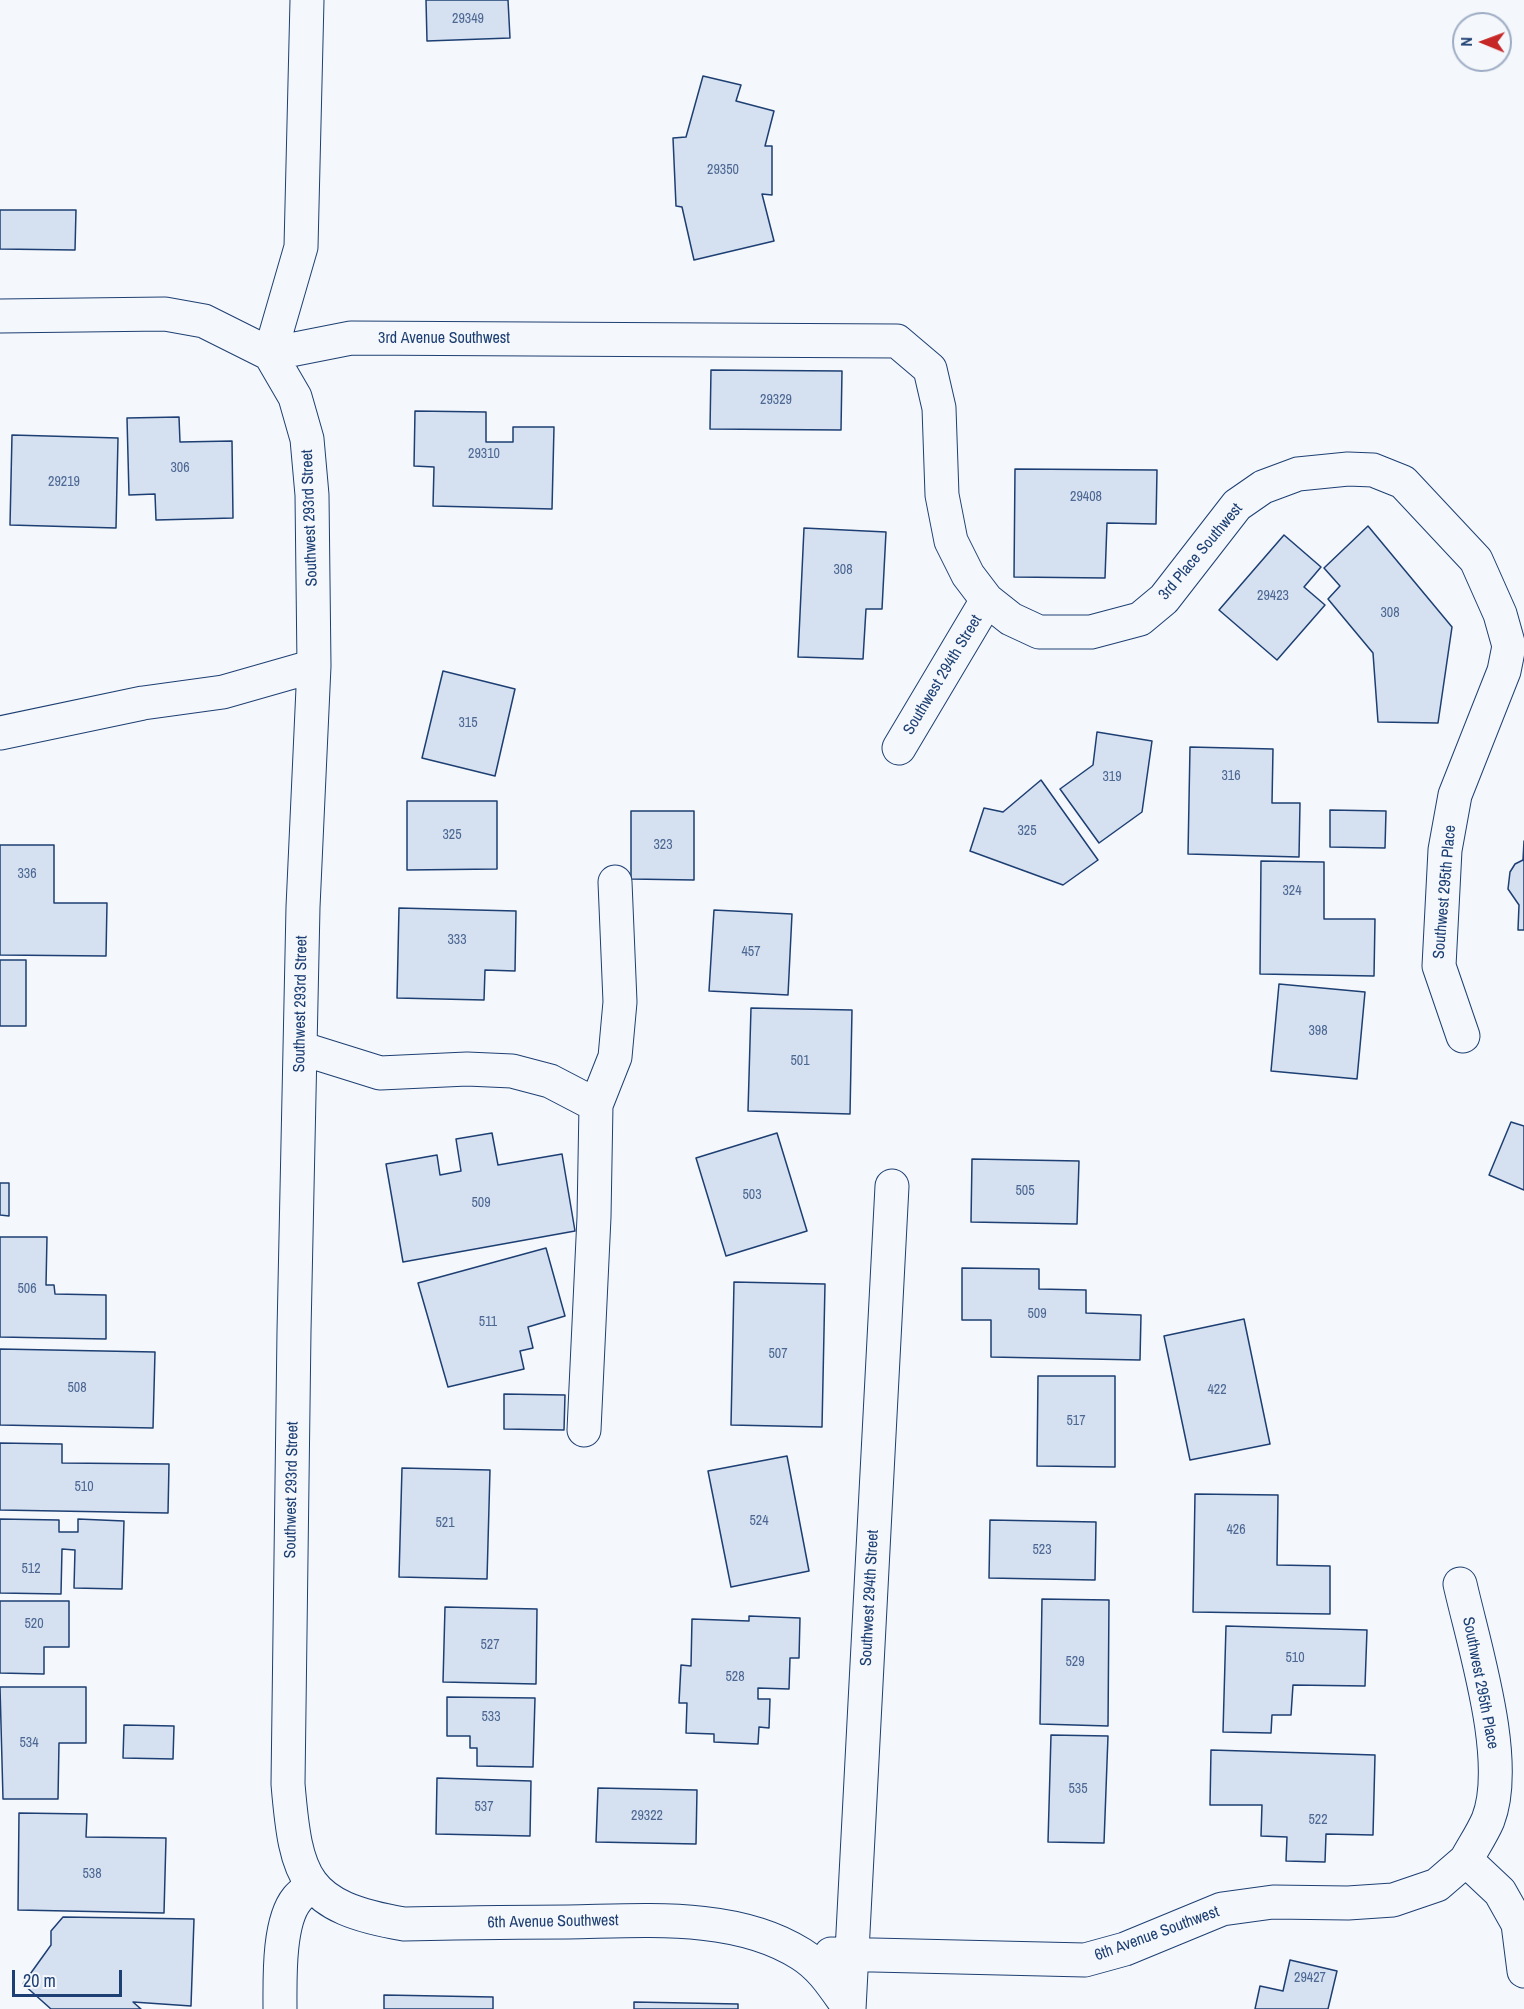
<!DOCTYPE html>
<html>
<head>
<meta charset="utf-8">
<style>
	body { margin:0 }
	#map { position:relative; width:1524px; height:2009px; overflow:hidden; background:#f4f7fb; font-family:"Archivo Narrow",sans-serif }
	canvas { display:block }
	.north { position:absolute; left:1452px; top:12px; width:60px; height:60px; box-sizing:border-box; background:#f4f7fb; border:2px solid #9eadc5; border-radius:50%; rotate:271deg; font-size:16px; font-weight:700; line-height:24px; text-align:center; color:#1d3f73 }
	.north::after { content:''; display:block; margin:auto; width:21px; height:27px; background:#c62828; clip-path:polygon(50% 0,100% 100%,50% 72%,0 100%) }
	.scale { position:absolute; left:12px; top:1970px; width:110px; height:27px; box-sizing:border-box; border:3px solid #1d3f73; border-top:0; padding-left:8px; font-size:18px; line-height:21px; white-space:nowrap; color:#1d3f73; -webkit-text-stroke:4px #f4f7fb; paint-order:stroke }
</style>
</head>
<body>
<div id="map">
<canvas width="1524" height="2009"></canvas>
<div class="north">N</div>
<div class="scale">20 m</div>
</div>
<script>
const g = document.querySelector('canvas').getContext('2d');
g.lineJoin = 'round';
function fill(path, color) {
  g.fillStyle = color;
  g.fill(path, 'evenodd');
}
function trace(path, color, width, dash) {
  g.strokeStyle = color;
  g.lineWidth = width;
  g.lineCap = dash ? 'butt' : 'round';
  g.setLineDash(dash || []);
  g.stroke(path);
}
function drawText(font, color, halo, rows, align = 'center') {
  g.font = font + ' "Archivo Narrow",sans-serif';
  g.lineWidth = 4.5;
  g.setLineDash([]);
  g.textBaseline = 'middle';
  g.strokeStyle = halo;
  g.fillStyle = color;
  for (const [text, x, y, turn = 0] of rows) {
    g.save();
    g.translate(x, y);
    g.rotate((+turn || 0) * Math.PI / 180);
    g.textAlign = isNaN(turn) ? turn : align;
    if (halo) g.strokeText(text, 0, 0);
    g.fillText(text, 0, 0);
    g.restore();
  }
}
const building = new Path2D(`
	M426,0H508L510,38L427,41Z
	M703,76L741,85L736,101L774,111L765,146H772V195L762,194L774,241L694,260L682,207L676,206L673,138L686,137Z
	M0,210H76L75,250L0,249Z
	M711,370L842,371L841,430L710,429Z
	M415,411L486,412V442H513V427H554L552,509L433,506L434,467L414,466Z
	M179,417L180,442L232,441L233,518L156,520L155,494L129,495L127,418Z
	M12,435L118,438L116,528L10,525Z
	M1015,469L1157,470L1156,524L1107,523L1105,578L1014,577Z
	M1368,526L1452,627L1438,723L1378,722L1373,653L1328,599L1340,586L1324,568Z
	M804,528L886,532L882,609H866L863,659L798,657Z
	M1284,535L1321,567L1304,587L1325,605L1277,660L1219,610Z
	M443,671L515,689L495,776L422,758Z
	M1097,732L1152,741L1142,812L1099,843L1060,789L1093,765Z
	M1190,747L1273,749L1272,803H1300L1299,857L1188,854Z
	M1041,780L1098,860L1063,885L970,851L984,808L1003,812Z
	M407,801H497V869L407,870Z
	M1330,810L1386,811L1385,848L1330,847Z
	M631,811H694V880L631,879Z
	M1524,841V930H1518L1519,905L1508,889L1510,872L1515,864L1523,860Z
	M0,845H54V903H107L106,956L0,955Z
	M1261,861L1324,862V919H1375L1374,976L1260,974Z
	M399,908L516,911L515,971L485,970L484,1000L397,998Z
	M714,910L792,914L788,995L709,991Z
	M0,960H26V1026H0Z
	M1279,984L1365,992L1357,1079L1271,1071Z
	M751,1008L852,1010L850,1114L748,1111Z
	M1511,1122L1524,1126V1190L1489,1175Z
	M492,1133L498,1165L562,1154L575,1231L403,1262L386,1164L437,1155L440,1175L461,1171L456,1139Z
	M777,1133L807,1231L726,1256L696,1158Z
	M972,1159L1079,1161L1077,1224L971,1222Z
	M0,1183H9V1216L0,1215Z
	M0,1237H47L46,1285H54L55,1294L106,1295V1339L0,1337Z
	M546,1248L565,1316L528,1327L533,1348L520,1351L524,1369L448,1387L418,1283Z
	M962,1268L1039,1269V1289L1086,1290V1313L1141,1315L1140,1360L991,1357V1320H962Z
	M734,1282L825,1284L822,1427L731,1425Z
	M1244,1319L1270,1444L1190,1460L1164,1336Z
	M0,1349L155,1352L153,1428L0,1425Z
	M1038,1376H1115V1467L1037,1466Z
	M504,1394L565,1395L564,1430L504,1429Z
	M0,1443L62,1444V1463L169,1464L168,1513L0,1510Z
	M787,1456L809,1571L731,1587L708,1471Z
	M402,1468L490,1470L487,1579L399,1577Z
	M1195,1494L1278,1495L1277,1565L1330,1566V1614L1193,1612Z
	M0,1519L59,1520V1532H78V1519L124,1521L122,1589L74,1588L75,1550L62,1549L61,1594L0,1593Z
	M990,1520L1096,1522L1095,1580L989,1578Z
	M1042,1599L1109,1600L1108,1726L1040,1724Z
	M0,1601H69V1647H44V1674L0,1673Z
	M445,1607L537,1609L536,1684L443,1682Z
	M749,1616L800,1618L799,1658H790L789,1689L758,1688V1699H770L769,1728L759,1727L758,1744L714,1742V1734L686,1733L687,1703H679L681,1665L691,1666L692,1619L749,1621Z
	M1226,1626L1367,1630L1365,1686L1293,1685L1291,1715H1272L1271,1733L1223,1732Z
	M0,1687H86V1743H59L58,1799H3Z
	M447,1697L535,1698L533,1767L477,1766V1748H470V1736H447Z
	M124,1725L174,1726L173,1759L123,1758Z
	M1051,1735L1108,1736L1104,1843L1048,1842Z
	M1211,1750L1375,1755L1373,1835L1326,1834L1325,1862L1286,1861L1287,1837L1261,1836L1262,1805H1210Z
	M437,1778L531,1781L530,1836L436,1834Z
	M598,1788L697,1790L696,1844L596,1842Z
	M19,1813L87,1814L86,1837L166,1838L164,1913L18,1910Z
	M63,1917L194,1919L191,2006L133,2002L141,2009H51L23,1984L51,1945V1931Z
	M1290,1960L1337,1971L1328,2009H1255L1260,1986L1283,1991Z
	M384,1995L493,1997V2009H384Z
	M634,2002L738,2004V2009H634Z`);
const minor = new Path2D(`
	M307,0L301,247L270,354L295,397L307,439L312,495L314,666L303,907L294,1331L288,1784C296,1879 304,1907 404,1924C458,1923 513,1922 568,1922C642,1921 735,1912 801,1954C822,1967 834,1987 849,2008
	M0,316L165,314L204,321L270,354L351,338L897,341L930,369L939,408L942,495L951,541L968,575L987,600L1011,619L1039,632H1091L1140,619L1164,599L1237,505L1263,487L1298,474L1348,469L1373,470L1403,482L1476,560L1500,614L1509,646L1504,671L1455,795L1445,850L1439,966L1463,1036
	M0,733L143,703L223,692L314,666
	M899,748L987,600
	M300,1048L380,1073L467,1069L512,1071L550,1081L596,1105
	M584,1430L594,1217L596,1105L615,1057L620,1002L615,882
	M1460,1584C1474,1646 1511,1761 1488,1820C1482,1834 1473,1847 1466,1860L1500,1892L1518,1924L1524,1971
	M831,1954L1085,1960L1125,1949L1222,1909L1273,1902L1348,1903L1393,1900L1437,1885L1466,1860
	M280,2009C280,1980 278,1922 297,1899C301,1894 307,1890 311,1886
	M849,2009L892,1186`);
const numberNames = [
	["29349",468,19],
	["29350",723,170],
	["29329",776,400],
	["29310",484,454],
	["306",180,468],
	["29219",64,482],
	["29408",1086,497],
	["308",843,570],
	["29423",1273,596],
	["308",1390,613],
	["315",468,723],
	["316",1231,776],
	["319",1112,777],
	["325",1027,831],
	["325",452,835],
	["323",663,845],
	["336",27,874],
	["324",1292,891],
	["333",457,940],
	["457",751,952],
	["398",1318,1031],
	["501",800,1061],
	["505",1025,1191],
	["503",752,1195],
	["509",481,1203],
	["506",27,1289],
	["509",1037,1314],
	["511",488,1322],
	["507",778,1354],
	["508",77,1388],
	["422",1217,1390],
	["517",1076,1421],
	["510",84,1487],
	["524",759,1521],
	["521",445,1523],
	["426",1236,1530],
	["523",1042,1550],
	["512",31,1569],
	["520",34,1624],
	["527",490,1645],
	["510",1295,1658],
	["529",1075,1662],
	["528",735,1677],
	["533",491,1717],
	["534",29,1743],
	["535",1078,1789],
	["537",484,1807],
	["29322",647,1816],
	["522",1318,1820],
	["538",92,1874],
	["29427",1310,1978]
];
const streetNames = [
	["3rd Avenue Southwest",444,339],
	["Southwest 293rd Street",310,518,-92],
	["3rd Place Southwest",1201,552,-50],
	["Southwest 294th Street",943,675,-59],
	["Southwest 295th Place",1445,892,-85],
	["Southwest 293rd Street",301,1004,-89],
	["Southwest 293rd Street",292,1490,-89],
	["Southwest 294th Street",870,1598,-87],
	["Southwest 295th Place",1480,1683,79],
	["6th Avenue Southwest",553,1922,-1],
	["6th Avenue Southwest",1157,1934,-20]
];
fill(building, '#d5e0f0');
trace(building, '#1d3f73', 1.5);
trace(minor, '#1d3f73', 35);
trace(minor, '#f4f7fb', 33);
drawText('14px', '#4b6792', null, numberNames);
drawText('16px', '#1d3f73', '#f4f7fb', streetNames);
</script>
</body>
</html>
